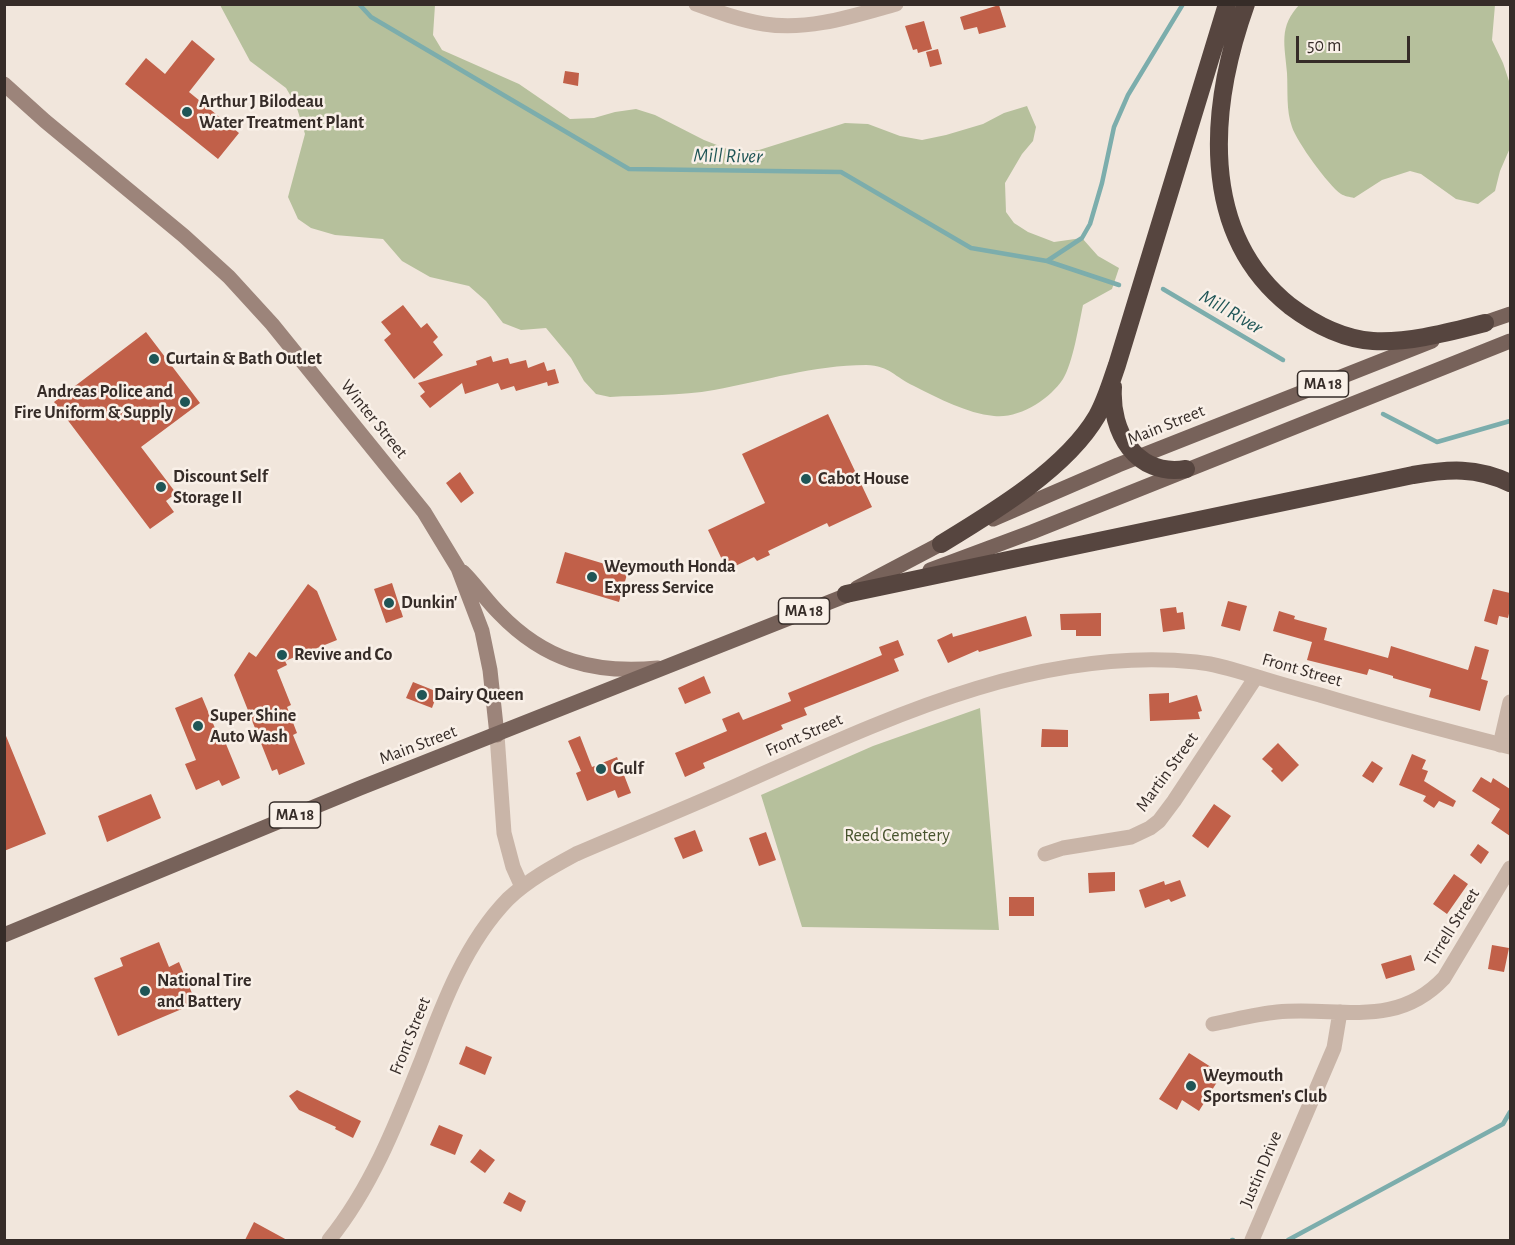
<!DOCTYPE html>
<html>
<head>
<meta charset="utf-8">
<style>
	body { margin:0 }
	#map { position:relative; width:1515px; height:1245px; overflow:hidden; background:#f1e6dc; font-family:"Alegreya Sans",sans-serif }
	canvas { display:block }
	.frame { position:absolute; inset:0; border:6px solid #362c28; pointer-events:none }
	.scale { position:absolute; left:1296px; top:36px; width:114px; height:27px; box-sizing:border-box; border:3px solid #362c28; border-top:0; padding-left:8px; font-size:18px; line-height:21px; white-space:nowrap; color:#362c28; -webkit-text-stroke:4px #f9f0e8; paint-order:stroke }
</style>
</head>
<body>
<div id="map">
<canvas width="1515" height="1245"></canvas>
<div class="frame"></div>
<div class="scale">50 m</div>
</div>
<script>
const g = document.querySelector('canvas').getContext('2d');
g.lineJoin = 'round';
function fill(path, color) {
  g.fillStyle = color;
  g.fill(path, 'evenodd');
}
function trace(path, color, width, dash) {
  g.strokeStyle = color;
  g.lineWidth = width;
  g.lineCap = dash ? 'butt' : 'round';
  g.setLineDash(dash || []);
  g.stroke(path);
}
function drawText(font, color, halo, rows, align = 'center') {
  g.font = font + ' "Alegreya Sans",sans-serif';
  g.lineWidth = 5;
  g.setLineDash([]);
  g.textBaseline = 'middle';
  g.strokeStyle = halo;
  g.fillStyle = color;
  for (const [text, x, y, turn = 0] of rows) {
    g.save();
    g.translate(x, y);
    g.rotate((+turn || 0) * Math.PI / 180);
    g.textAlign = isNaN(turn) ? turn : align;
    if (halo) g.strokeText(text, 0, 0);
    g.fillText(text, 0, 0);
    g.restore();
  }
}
const green = new Path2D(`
	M1300,4L1495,5L1492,40L1503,63L1510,84V148L1500,171L1495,191L1478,204L1456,199L1421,174L1410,171L1382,180L1354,198C1350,197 1344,196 1341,194C1328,185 1297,142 1292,127C1286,110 1288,91 1287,73C1285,45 1278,27 1300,4Z
	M220,5H435L433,35L442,50L519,84L570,119L594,118L615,112L636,109L655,115L704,140L735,152L759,150L845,123L868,124L900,136L922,140L946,135L983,124L1004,113L1027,106L1036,127L1033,141L1022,154L1005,183L1006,212L1014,223L1028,232L1054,242L1082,238L1098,256L1119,268L1112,289L1083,305C1079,324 1073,363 1063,379C1050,399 1019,419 994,416C966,413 940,399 914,386C894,377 891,366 866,365C814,365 764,381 714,390C682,396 642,395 610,397L596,394L584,381L571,358L546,328L521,330L503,323L486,301L469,286L430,277L402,261L383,239L335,235L311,228L298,219L288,197L305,134L296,105L286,88L250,61Z
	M980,708L999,930L802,927L761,795L873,746Z`);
const stream = new Path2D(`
	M359,4L371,17L629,169L841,172L971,248L1047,261L1119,285
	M1047,261L1082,238L1090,224L1102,183L1114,127L1128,95L1183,4
	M1163,289L1283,360
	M1383,414L1437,442L1510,421
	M1232,1240H1233
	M1288,1240L1503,1124L1510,1112`);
const building = new Path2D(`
	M999,5L1006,27L979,34L977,27L964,30L960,17Z
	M924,21L932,49L918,53L917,49L913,50L905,26Z
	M192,40L215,59L189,92L239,133L218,159L125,84L146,58L165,74Z
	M938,49L942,64L930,67L926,52Z
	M565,71L579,73L578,86L563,83Z
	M403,305L421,328L427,323L438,337L433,342L443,355L414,379L384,340L391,334L381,322Z
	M146,332L200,403L141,447L176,493L166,501L174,512L150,529L54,402Z
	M491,356L493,362L508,358L510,364L526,360L528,368L544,362L547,371L555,369L559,383L548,386L547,382L516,391L514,386L501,390L498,383L465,394L462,383L430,408L420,396L425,392L418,383L477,365L476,361Z
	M828,414L872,507L829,527L827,523L768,551L770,555L757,561L754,557L727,570L708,530L765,503L742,454Z
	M460,472L474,493L461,503L446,483Z
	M565,552L628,571L619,602L556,583Z
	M392,583L403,617L386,623L374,589Z
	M308,584L317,591L337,640L285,661L287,665L277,670L291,705L287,707L297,733L293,735L305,764L279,775L277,769L272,771L234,675L249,652L256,657Z
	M1493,589L1510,593V609L1508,618L1499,616L1497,625L1484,621Z
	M1228,601L1247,606L1240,631L1221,626Z
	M1176,607L1177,613L1183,612L1185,629L1163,632L1160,609Z
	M1279,611L1295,616L1294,619L1327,628L1324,640L1388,658L1391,646L1468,670L1475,646L1489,650L1481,679L1488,681L1480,711L1429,697L1431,689L1393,678V676L1369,669L1367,675L1307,660L1312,642L1273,631Z
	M1101,613V636H1076V630H1061L1060,614Z
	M1026,616L1032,636L979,652L978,650L948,663L937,640L952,633L953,637Z
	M898,640L904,655L894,659L899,671L804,708L807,715L781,725L783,729L703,763L705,768L685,777L675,753L727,731L722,719L739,712L743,720L791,701L788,693L882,655L879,647Z
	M704,676L711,693L685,704L678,688Z
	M413,682L438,692L432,708L406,698Z
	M1169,693V703L1197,695L1202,711L1198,712L1200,719L1150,721L1149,694Z
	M202,697L222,745L226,744L240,778L222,786L219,780L196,790L185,764L196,760L175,708Z
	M1042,729L1068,730V747H1041Z
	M4,731L46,834L4,851Z
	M580,736L592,767L617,757L631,793L618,798L615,790L587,801L576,773L581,771L568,741Z
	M1278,743L1299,765L1282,782L1271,771L1273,769L1262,759Z
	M1412,754L1426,760L1422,769L1428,771L1424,781L1456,801L1453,807L1439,801L1434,808L1423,801L1426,796L1399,785Z
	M1372,761L1383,768L1373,783L1362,776Z
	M1481,777L1491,783L1493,778L1510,789V836L1491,823L1500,809L1472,791Z
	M151,794L161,818L107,842L98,816Z
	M1214,804L1231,816L1208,848L1192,836Z
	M695,830L703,851L683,859L674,838Z
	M766,832L776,860L759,866L749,838Z
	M1478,844L1489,852L1481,864L1470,855Z
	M1115,872V891L1089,893L1088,873Z
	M1454,874L1468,884L1447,914L1433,904Z
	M1180,880L1186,896L1171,902L1169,899L1145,908L1139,890L1164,881L1165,885Z
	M1009,897H1034V916H1009Z
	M159,942L169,967L179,962L196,1003L118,1036L94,978L123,966L120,958Z
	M1492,945L1509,948L1504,972L1488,969Z
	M1411,955L1415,970L1386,979L1381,964Z
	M466,1046L492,1057L485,1075L459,1064Z
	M1189,1053L1222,1074L1199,1111L1182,1100L1177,1110L1159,1099Z
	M297,1090L361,1121L353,1138L335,1129L336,1127L299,1110L289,1096Z
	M439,1125L463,1135L455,1155L430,1145Z
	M480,1149L495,1160L485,1173L470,1162Z
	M509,1192L526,1201L521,1212L503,1203Z
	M254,1222L287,1240H245Z`);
const minor = new Path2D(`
	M696,4C718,12 740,20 764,24C809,31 853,16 896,4
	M1500,745L1510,702
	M1045,854L1063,848L1131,837L1150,828L1159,821L1174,801L1256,677
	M1213,1024C1234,1020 1256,1014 1277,1012C1339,1006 1395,1030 1444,978L1510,868
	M1252,1240L1334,1048L1340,1012`);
const tertiary = new Path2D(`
	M497,735L504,833L513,867L522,887
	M329,1240C372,1187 397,1122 422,1059C443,1003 466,942 508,899C528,880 552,867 576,854C634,829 692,806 749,780C888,718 1039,646 1196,662C1216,664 1235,670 1254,676C1276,683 1298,689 1320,695C1383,714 1447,731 1510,747`);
const secondary = new Path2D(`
	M4,84L45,121L184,236L229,277L272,324L424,512L458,568L482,631L490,670L497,735
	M463,572C476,585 486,600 499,613C545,661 594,674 658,668`);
const primary = new Path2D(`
	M1475,326L1510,314
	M993,519L1118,465L1432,341
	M930,570L1032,532L1510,341
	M857,588L950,539
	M4,935L360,788L855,592`);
const motorway = new Path2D(`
	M1246,4C1210,105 1197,232 1290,306C1314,324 1343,339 1373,341C1410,343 1449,332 1485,323
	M1113,387C1110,432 1136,477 1186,469
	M941,544C992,513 1066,469 1097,416C1106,400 1111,382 1117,365L1227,4
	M846,594L1413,475C1449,469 1476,467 1510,483`);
const markers = [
	[187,112,6,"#1f5556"],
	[154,359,6,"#1f5556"],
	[185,402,6,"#1f5556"],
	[806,479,6,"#1f5556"],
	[161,487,6,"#1f5556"],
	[592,577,6,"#1f5556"],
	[389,603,6,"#1f5556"],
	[282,655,6,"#1f5556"],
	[422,695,6,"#1f5556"],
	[198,726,6,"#1f5556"],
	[601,769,6,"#1f5556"],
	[145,991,6,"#1f5556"],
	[1191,1086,6,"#1f5556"]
];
const shields = [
	[1323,384,51],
	[804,611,51],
	[295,815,51]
];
const shieldNames = [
	["MA 18",1323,384],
	["MA 18",804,611],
	["MA 18",295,815]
];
const poiNames = [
	["Arthur J Bilodeau",199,102],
	["Water Treatment Plant",199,123],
	["Curtain & Bath Outlet",166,359],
	["Andreas Police and",173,392,"right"],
	["Fire Uniform & Supply",173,413,"right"],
	["Discount Self",173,477],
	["Storage II",173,498],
	["Cabot House",818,479],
	["Weymouth Honda",604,567],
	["Express Service",604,588],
	["Dunkin'",401,603],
	["Revive and Co",294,655],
	["Dairy Queen",434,695],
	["Super Shine",210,716],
	["Auto Wash",210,737],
	["Gulf",613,769],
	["National Tire",157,981],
	["and Battery",157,1002],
	["Weymouth",1203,1076],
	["Sportsmen's Club",1203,1097]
];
const streetNames = [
	["Winter Street",374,419,51],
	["Main Street",1166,425,-22],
	["Front Street",1302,670,16],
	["Front Street",804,735,-24],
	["Main Street",418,745,-21],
	["Martin Street",1167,772,-54],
	["Tirrell Street",1452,927,-58],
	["Front Street",410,1036,-68],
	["Justin Drive",1261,1169,-67]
];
const parkNames = [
	["Reed Cemetery",897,836]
];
const waterNames = [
	["Mill River",728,156,1],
	["Mill River",1231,312,30]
];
fill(green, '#b6c09c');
trace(stream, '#7cadac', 4.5);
fill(building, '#c16049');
trace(minor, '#c9b5a8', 15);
trace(tertiary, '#c9b5a8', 15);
trace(secondary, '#9c847a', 15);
trace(primary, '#77625a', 15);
trace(motorway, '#56453f', 18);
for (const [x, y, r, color] of markers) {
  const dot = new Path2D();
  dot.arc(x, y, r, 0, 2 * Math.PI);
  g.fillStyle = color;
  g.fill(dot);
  trace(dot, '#f9f0e8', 2);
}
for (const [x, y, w] of shields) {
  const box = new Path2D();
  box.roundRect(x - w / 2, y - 13, w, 26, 4.5);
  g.fillStyle = '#f9f0e8';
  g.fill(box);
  trace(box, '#362c28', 1.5);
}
drawText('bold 16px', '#362c28', null, shieldNames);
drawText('bold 18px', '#362c28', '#f9f0e8', poiNames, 'left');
drawText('18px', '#362c28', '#f9f0e8', streetNames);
drawText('18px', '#47532d', '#f9f0e8', parkNames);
drawText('italic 20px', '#1f5556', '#f9f0e8', waterNames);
</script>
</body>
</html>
